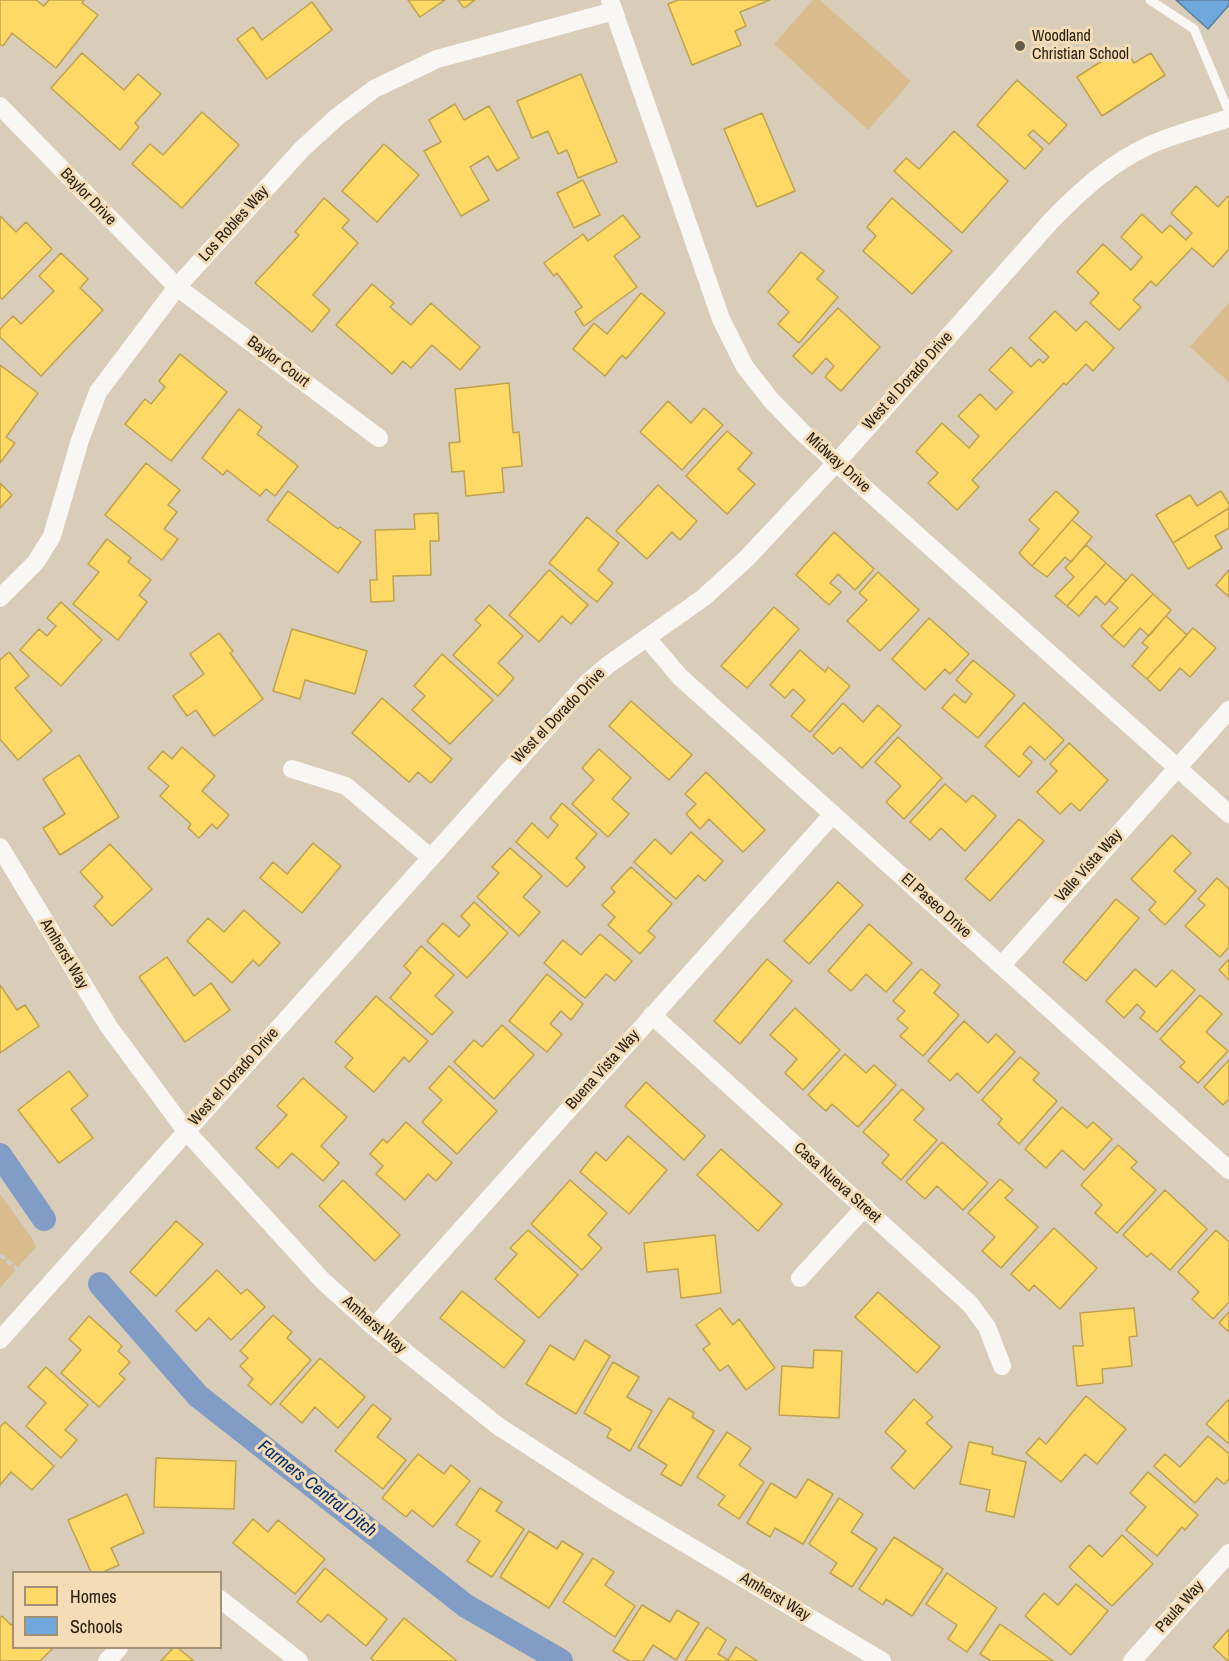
<!DOCTYPE html>
<html>
<head>
<meta charset="utf-8">
<style>
	body { margin:0 }
	#map { position:relative; width:1229px; height:1661px; overflow:hidden; background:#d9ccb8; font-family:"Archivo Narrow",sans-serif }
	canvas { display:block }
	.legend { position:absolute; left:12px; top:1571px; width:210px; height:78px; box-sizing:border-box; background:#f4dcb7; border:2px solid #a39175; margin:0; padding:8px 10px; list-style:none; font-size:18px; color:#292012 }
	.legend li { display:flex; align-items:center; gap:12px; height:30px }
	.legend b { width:30px; border:2px solid #a39175 }
</style>
</head>
<body>
<div id="map">
<canvas width="1229" height="1661"></canvas>
<ul class="legend">
<li><b style="height:16px;background:#ffd966"></b>Homes</li>
<li><b style="height:16px;background:#6fa8dc"></b>Schools</li>
</ul>
</div>
<script>
const g = document.querySelector('canvas').getContext('2d');
g.lineJoin = 'round';
function fill(path, color) {
  g.fillStyle = color;
  g.fill(path, 'evenodd');
}
function trace(path, color, width, dash) {
  g.strokeStyle = color;
  g.lineWidth = width;
  g.lineCap = dash ? 'butt' : 'round';
  g.setLineDash(dash || []);
  g.stroke(path);
}
function drawText(font, color, halo, rows, align = 'center') {
  g.font = font + ' "Archivo Narrow",sans-serif';
  g.lineWidth = 6;
  g.setLineDash([]);
  g.textBaseline = 'middle';
  g.strokeStyle = halo;
  g.fillStyle = color;
  for (const [text, x, y, turn = 0] of rows) {
    g.save();
    g.translate(x, y);
    g.rotate((+turn || 0) * Math.PI / 180);
    g.textAlign = isNaN(turn) ? turn : align;
    if (halo) g.strokeText(text, 0, 0);
    g.fillText(text, 0, 0);
    g.restore();
  }
}
const green = new Path2D(`
	M813,0H820L911,81L868,130L774,44Z
	M1229,303V382L1190,347Z
	M0,1194L32,1238L36,1247L0,1288Z`);
const homes = new Path2D(`
	M0,0H36L44,6L49,0H84L82,3L98,15L56,68L12,33L3,46L0,44Z
	M408,0H445L420,17Z
	M458,0H475L464,8Z
	M678,0H770L740,12L746,26L735,31L741,45L692,65L668,4Z
	M312,2L332,30L267,79L237,39L253,27L262,40Z
	M1124,47L1134,63L1151,53L1165,75L1102,116L1077,77Z
	M82,53L124,90L138,74L161,94L135,123L139,127L120,150L51,88Z
	M581,74L617,162L578,178L567,150L558,154L548,131L532,138L517,101Z
	M1017,80L1067,125L1049,144L1033,130L1028,135L1043,149L1025,169L977,125Z
	M455,104L464,120L489,106L519,158L497,171L488,156L470,167L489,200L461,216L424,151L441,142L429,120Z
	M202,112L239,145L182,208L132,164L150,144L163,155Z
	M762,113L795,191L757,207L724,129Z
	M954,131L1008,181L962,233L894,171L906,158L919,169Z
	M384,144L419,175L377,222L342,191Z
	M583,180L600,215L574,228L557,193Z
	M1196,186L1218,207L1228,196L1229,198V249L1213,267L1192,248L1156,286L1151,281L1133,300L1141,307L1119,330L1090,303L1099,293L1077,272L1103,244L1131,270L1142,257L1121,237L1142,214L1162,233L1170,225L1186,240L1192,233L1171,213Z
	M324,198L349,220L342,228L358,243L313,295L330,310L312,332L255,283L299,235L295,232Z
	M892,198L952,251L912,294L863,251L876,236L867,227Z
	M623,215L640,237L614,256L637,287L584,326L575,312L582,307L557,273L554,276L544,263L583,234L588,241Z
	M0,216L16,232L26,222L52,249L2,299L0,297Z
	M801,252L824,271L817,279L838,297L799,343L778,324L789,312L768,292Z
	M61,253L88,279L80,288L103,310L41,376L0,337V329L13,316L21,324L54,291L39,276Z
	M372,284L394,303L390,307L411,325L431,303L480,347L460,370L432,345L411,368L403,361L392,374L336,325Z
	M641,293L665,313L626,359L622,355L605,376L573,349L594,323L607,334Z
	M838,308L880,347L841,391L825,377L834,366L826,358L812,374L793,356Z
	M1055,311L1076,331L1086,321L1114,348L1093,371L1086,364L1066,385L1064,383L972,480L979,487L957,510L928,483L938,473L916,452L942,423L969,448L979,436L958,416L980,394L996,410L1013,392L989,370L1011,347L1031,367L1039,359L1043,363L1049,357L1029,338Z
	M180,354L227,392L171,461L125,424L145,399L151,404L165,387L159,381Z
	M0,365L38,393L6,437L15,443L0,463Z
	M509,383L513,433L519,432L522,466L502,468L504,492L466,496L464,471L452,472L449,443L460,442L455,389Z
	M668,401L691,423L704,408L723,425L682,470L640,432Z
	M239,409L262,427L257,434L298,466L275,496L266,489L260,496L227,470L223,475L202,458Z
	M727,431L752,453L738,469L755,484L727,514L686,476Z
	M146,463L180,490L168,505L177,512L164,529L178,539L162,560L105,515Z
	M0,483L12,495L0,508Z
	M658,485L697,521L680,540L672,532L647,559L616,531Z
	M288,491L338,529L340,527L361,542L338,573L267,520Z
	M1056,491L1079,512L1032,566L1019,553L1039,529L1029,520Z
	M1221,491L1229,504V508L1173,543L1156,515L1190,495L1197,506Z
	M1229,508V528L1215,536L1222,548L1188,569L1173,543Z
	M438,513L439,541H430L431,575L393,576L394,601L371,602L370,580H377L375,530L415,529L414,514Z
	M587,517L619,543L598,570L613,583L597,602L549,563Z
	M1072,520L1092,537L1071,562L1065,557L1047,577L1032,566Z
	M834,532L874,569L855,590L838,574L830,583L841,592L829,605L796,575Z
	M107,539L131,558L128,562L151,580L139,595L147,602L118,640L73,604L99,572L88,564Z
	M1086,545L1106,563L1067,606L1055,596L1074,577L1065,568Z
	M1106,563L1126,581L1105,605L1096,596L1079,616L1067,606Z
	M549,570L588,605L571,624L562,616L539,642L509,615Z
	M1229,570V597L1216,585Z
	M878,572L919,610L880,651L847,621L867,600L859,593Z
	M1132,574L1153,594L1112,637L1101,626L1118,608L1109,600Z
	M1153,594L1171,610L1149,636L1140,628L1124,647L1112,637Z
	M61,602L102,640L61,686L20,650L39,629L47,636L56,626L47,618Z
	M489,605L523,636L498,663L514,678L498,696L453,655L481,625L475,620Z
	M774,607L799,629L747,688L721,666Z
	M1166,616L1187,635L1147,679L1132,666L1148,647L1142,643Z
	M929,618L969,654L950,674L945,669L925,690L892,659Z
	M1193,628L1216,648L1190,677L1180,668L1160,691L1147,679Z
	M292,629L367,651L355,694L305,680L300,699L273,691Z
	M219,633L233,651L230,653L263,699L214,736L196,710L187,716L173,696L204,674L190,654Z
	M800,650L825,672L828,667L850,686L810,732L791,716L805,700L793,689L785,698L770,685Z
	M9,652L29,676L15,688L52,731L18,760L0,739V660Z
	M442,654L493,700L450,744L412,710L425,696L414,686Z
	M973,660L1015,695L978,738L942,708L954,694L965,703L972,694L956,680Z
	M382,698L452,759L431,783L418,772L409,782L352,733Z
	M631,701L692,755L669,780L609,726Z
	M843,703L863,722L878,705L901,726L862,768L840,747L833,754L813,736Z
	M1024,703L1064,740L1045,760L1030,746L1023,754L1032,762L1019,777L985,746Z
	M898,737L942,778L904,819L886,802L901,786L875,762Z
	M1069,743L1108,780L1080,811L1071,803L1060,814L1037,792L1057,771L1050,764Z
	M182,747L215,776L202,791L229,815L217,829L212,824L199,838L188,828L191,824L160,796L169,786L148,768L163,751L172,759Z
	M599,749L631,778L612,799L629,814L608,837L572,804L594,780L582,768Z
	M79,755L119,817L60,855L43,828L65,814L43,779Z
	M706,772L765,830L743,852L709,819L700,829L686,814L696,804L685,794Z
	M945,784L966,802L973,795L996,816L965,851L941,828L930,840L910,822Z
	M562,803L597,834L576,858L585,867L567,887L516,842L532,823L548,838L558,825L550,818Z
	M1019,819L1044,841L990,901L965,879Z
	M691,832L723,861L705,881L698,875L676,899L634,862L655,839L671,854Z
	M1172,835L1191,853L1174,871L1196,891L1165,925L1149,910L1156,902L1131,879Z
	M313,843L341,866L302,913L260,878L273,862L287,874Z
	M110,844L152,889L112,926L94,906L103,897L80,872Z
	M510,848L542,876L523,897L540,912L519,936L477,897L499,873L492,867Z
	M631,867L672,904L648,931L655,937L640,954L608,925L615,917L602,905L615,892L611,888Z
	M1217,878L1229,889V947L1220,957L1185,926L1205,905L1198,899Z
	M838,882L863,905L809,964L784,941Z
	M1116,899L1139,918L1086,981L1063,962Z
	M474,902L508,933L467,978L427,941L443,923L459,937L470,925L461,916Z
	M244,910L280,943L259,966L253,960L232,983L187,941L208,918L224,932Z
	M869,924L912,963L886,992L866,974L851,991L828,971Z
	M600,934L632,961L615,981L606,974L585,998L544,963L563,940L581,955Z
	M421,946L454,975L435,996L453,1012L432,1035L390,998L411,973L404,966Z
	M167,957L194,996L211,983L230,1010L185,1042L139,977Z
	M767,959L792,981L740,1044L714,1021Z
	M1229,959V980L1219,970Z
	M921,969L940,985L934,993L959,1015L923,1056L900,1036L908,1028L897,1019L905,1011L893,1001Z
	M1135,969L1156,987L1172,970L1195,990L1157,1032L1140,1018L1145,1012L1137,1004L1124,1018L1106,1001Z
	M547,974L583,1004L571,1020L561,1011L550,1024L562,1034L547,1052L509,1021Z
	M0,985L17,1010L25,1005L39,1026L0,1053Z
	M1200,995L1222,1014L1206,1032L1228,1051L1198,1083L1180,1067L1185,1062L1160,1039Z
	M376,996L428,1041L409,1062L404,1057L374,1092L345,1067L353,1058L335,1042Z
	M795,1008L840,1050L803,1090L785,1073L797,1059L770,1035Z
	M964,1021L988,1043L996,1034L1015,1052L978,1093L957,1073L950,1081L928,1061Z
	M502,1025L534,1055L494,1099L454,1062L474,1040L482,1047Z
	M845,1054L866,1073L874,1065L896,1085L858,1127L832,1104L826,1111L808,1095Z
	M1020,1057L1039,1073L1033,1080L1057,1101L1019,1144L998,1124L1002,1119L982,1100Z
	M1229,1060V1099L1223,1105L1204,1087Z
	M449,1066L497,1111L457,1154L422,1122L442,1100L429,1088Z
	M69,1071L88,1096L71,1109L93,1138L59,1163L18,1110Z
	M303,1078L347,1117L321,1146L339,1163L323,1181L292,1153L278,1168L256,1148L287,1115L277,1106Z
	M646,1082L705,1136L684,1160L625,1106Z
	M902,1089L924,1109L914,1120L937,1140L901,1180L882,1163L889,1155L863,1132Z
	M1062,1107L1087,1128L1093,1122L1112,1139L1084,1170L1062,1150L1046,1168L1025,1149Z
	M406,1122L452,1163L436,1181L428,1174L405,1200L376,1174L383,1166L370,1154L383,1139L387,1143Z
	M628,1136L667,1170L629,1214L580,1172L596,1152L606,1161Z
	M942,1142L988,1183L963,1210L937,1186L925,1199L906,1182Z
	M1118,1145L1137,1162L1131,1168L1156,1190L1117,1233L1095,1213L1102,1205L1081,1185Z
	M721,1149L782,1204L758,1231L697,1175Z
	M1000,1179L1013,1190L1005,1198L1038,1227L1001,1268L982,1251L995,1237L968,1213Z
	M343,1180L400,1235L375,1261L319,1206Z
	M570,1180L607,1213L588,1235L602,1248L582,1270L531,1224Z
	M1165,1190L1207,1229L1170,1270L1151,1253L1147,1257L1123,1235Z
	M176,1221L203,1244L156,1296L130,1272Z
	M1054,1228L1097,1268L1060,1309L1034,1285L1029,1291L1011,1274Z
	M528,1230L578,1275L539,1318L495,1279L517,1254L510,1248Z
	M1216,1230L1229,1242V1302L1213,1319L1192,1299L1199,1292L1178,1272Z
	M715,1235L721,1293L681,1298L678,1269L647,1272L644,1243Z
	M217,1270L241,1294L247,1289L265,1307L231,1340L209,1318L196,1331L176,1311Z
	M462,1291L525,1341L504,1368L440,1318Z
	M878,1292L940,1347L917,1373L855,1317Z
	M720,1308L733,1325L739,1319L775,1368L746,1390L728,1365L720,1371L703,1349L710,1344L696,1325Z
	M1134,1308L1137,1336L1129,1337L1132,1366L1102,1369L1103,1383L1077,1386L1073,1346H1083L1080,1313Z
	M1229,1312V1332L1219,1323Z
	M273,1315L292,1332L287,1338L311,1360L271,1405L248,1385L253,1379L240,1366L248,1358L240,1351Z
	M89,1316L122,1346L118,1351L130,1362L119,1374L125,1379L99,1407L61,1373L81,1350L69,1339Z
	M585,1340L610,1356L576,1414L526,1384L550,1345L574,1360Z
	M814,1350L842,1351L839,1418L779,1415L782,1366L813,1368Z
	M320,1358L365,1397L338,1428L315,1407L302,1423L280,1404Z
	M613,1362L639,1377L627,1397L652,1411L630,1451L607,1437L611,1429L584,1413Z
	M46,1367L88,1405L65,1430L77,1440L61,1458L26,1426L46,1403L28,1387Z
	M1086,1396L1126,1429L1097,1464L1085,1454L1061,1482L1026,1453L1039,1438L1046,1444Z
	M669,1398L694,1413L692,1417L714,1431L681,1486L661,1474L667,1465L638,1447Z
	M914,1399L933,1417L926,1423L952,1447L914,1489L891,1468L906,1451L885,1432Z
	M1229,1399V1444L1206,1424Z
	M373,1404L391,1419L377,1437L406,1460L383,1489L335,1451Z
	M5,1422L54,1466L32,1490L11,1472L0,1485V1427Z
	M727,1432L751,1448L739,1465L764,1482L739,1519L718,1505L725,1496L697,1477Z
	M1208,1436L1229,1454V1479L1224,1484L1217,1478L1195,1503L1154,1466L1165,1454L1180,1467Z
	M969,1442L993,1447L992,1454L1026,1462L1014,1517L986,1511L990,1490L960,1484Z
	M418,1454L444,1474L451,1465L470,1481L433,1527L412,1510L406,1517L382,1498Z
	M156,1458L236,1461L234,1509L154,1507Z
	M1148,1472L1198,1515L1185,1530L1182,1527L1157,1556L1126,1530L1146,1507L1130,1493Z
	M808,1479L833,1494L803,1544L775,1528L770,1537L747,1523L771,1483L796,1498Z
	M480,1488L502,1502L496,1511L524,1529L492,1577L467,1561L480,1541L456,1525Z
	M127,1494L144,1533L111,1548L119,1565L103,1572H91L68,1520Z
	M839,1498L863,1514L851,1532L877,1549L852,1587L830,1573L837,1563L809,1544Z
	M253,1519L268,1532L278,1520L325,1559L295,1594L233,1543Z
	M529,1531L557,1549L562,1541L583,1554L549,1608L500,1577Z
	M1122,1535L1153,1564L1112,1606L1069,1567L1089,1545L1102,1557Z
	M894,1537L943,1569L912,1616L886,1599L883,1605L859,1589Z
	M593,1558L614,1572L605,1585L635,1606L615,1637L563,1602Z
	M325,1568L387,1619L366,1646L328,1614L321,1622L297,1602Z
	M947,1573L997,1608L967,1652L948,1639L957,1625L926,1604Z
	M1076,1584L1108,1611L1071,1655L1025,1616L1044,1593L1058,1605Z
	M642,1605L670,1622L677,1610L699,1623L676,1660L653,1645L643,1661H629L613,1651Z
	M2,1616L11,1625L14,1622V1648H53L40,1661H0V1618Z
	M404,1618L457,1661H374L371,1658Z
	M1000,1624L1053,1661H991L980,1654Z
	M707,1627L726,1640L718,1654L728,1660L736,1647L757,1661H685Z
	M1229,1629V1661H1228L1213,1647Z
	M173,1648H178L194,1661H161Z`);
const schools = new Path2D(`
	M1176,0H1229V5L1208,29Z`);
const canal = new Path2D(`
	M0,1155L44,1219
	M100,1284L198,1396L466,1606L561,1661`);
const path = new Path2D(`
	M0,1255L20,1271`);
const service = new Path2D(`
	M1150,0L1194,29L1229,112`);
const minor = new Path2D(`
	M610,0L721,319L745,367L771,400L802,432L1229,814
	M0,106L177,287L379,438
	M0,598L36,562L52,536L80,440L98,392L177,287L302,149L337,117L374,89L437,59L614,11
	M647,638L680,677L1229,1170
	M292,769L346,786L430,857
	M0,847L109,1027L186,1131L323,1281L374,1327L498,1426L614,1501L882,1661
	M1002,965L1229,710
	M652,1015L970,1304L987,1327L1002,1366
	M800,1278L865,1207
	M374,1327L833,814
	M0,1340L588,682L608,665L703,598L746,559L836,463L1051,221C1080,191 1112,162 1150,145C1175,134 1203,127 1229,118
	M220,1599L299,1661
	M107,1661L119,1648
	M1132,1661L1229,1553`);
const markers = [
	[1020,46,6,"#675c4c"]
];
const poiNames = [
	["Woodland",1032,37],
	["Christian School",1032,55]
];
const streetNames = [
	["Baylor Drive",88,197,46],
	["Los Robles Way",234,224,-48],
	["Baylor Court",278,362,37],
	["West el Dorado Drive",908,381,-48],
	["Midway Drive",838,463,42],
	["West el Dorado Drive",559,716,-46],
	["Valle Vista Way",1089,866,-48],
	["El Paseo Drive",936,906,42],
	["Amherst Way",64,954,59],
	["Buena Vista Way",603,1070,-48],
	["West el Dorado Drive",234,1077,-48],
	["Casa Nueva Street",837,1183,42],
	["Amherst Way",374,1325,41],
	["Amherst Way",775,1597,31],
	["Paula Way",1180,1607,-48]
];
const waterNames = [
	["Farmers Central Ditch",317,1489,38]
];
fill(green, '#d8bc8e');
fill(homes, '#ffd966');
trace(homes, '#bfa24d', 1.5);
fill(schools, '#6fa8dc');
trace(schools, '#5a7f9f', 1.5);
trace(canal, '#829dc5', 24);
trace(path, '#cfcbc6', 4, [6, 3]);
trace(service, '#f9f7f4', 9);
trace(minor, '#f9f7f4', 18);
for (const [x, y, r, color] of markers) {
  const dot = new Path2D();
  dot.arc(x, y, r, 0, 2 * Math.PI);
  g.fillStyle = color;
  g.fill(dot);
  trace(dot, '#f4dcb7', 2);
}
drawText('16px', '#292012', '#f4dcb7', poiNames, 'left');
drawText('16px', '#292012', '#f4dcb7', streetNames);
drawText('italic 18px', '#032e69', '#f4dcb7', waterNames);
</script>
</body>
</html>
